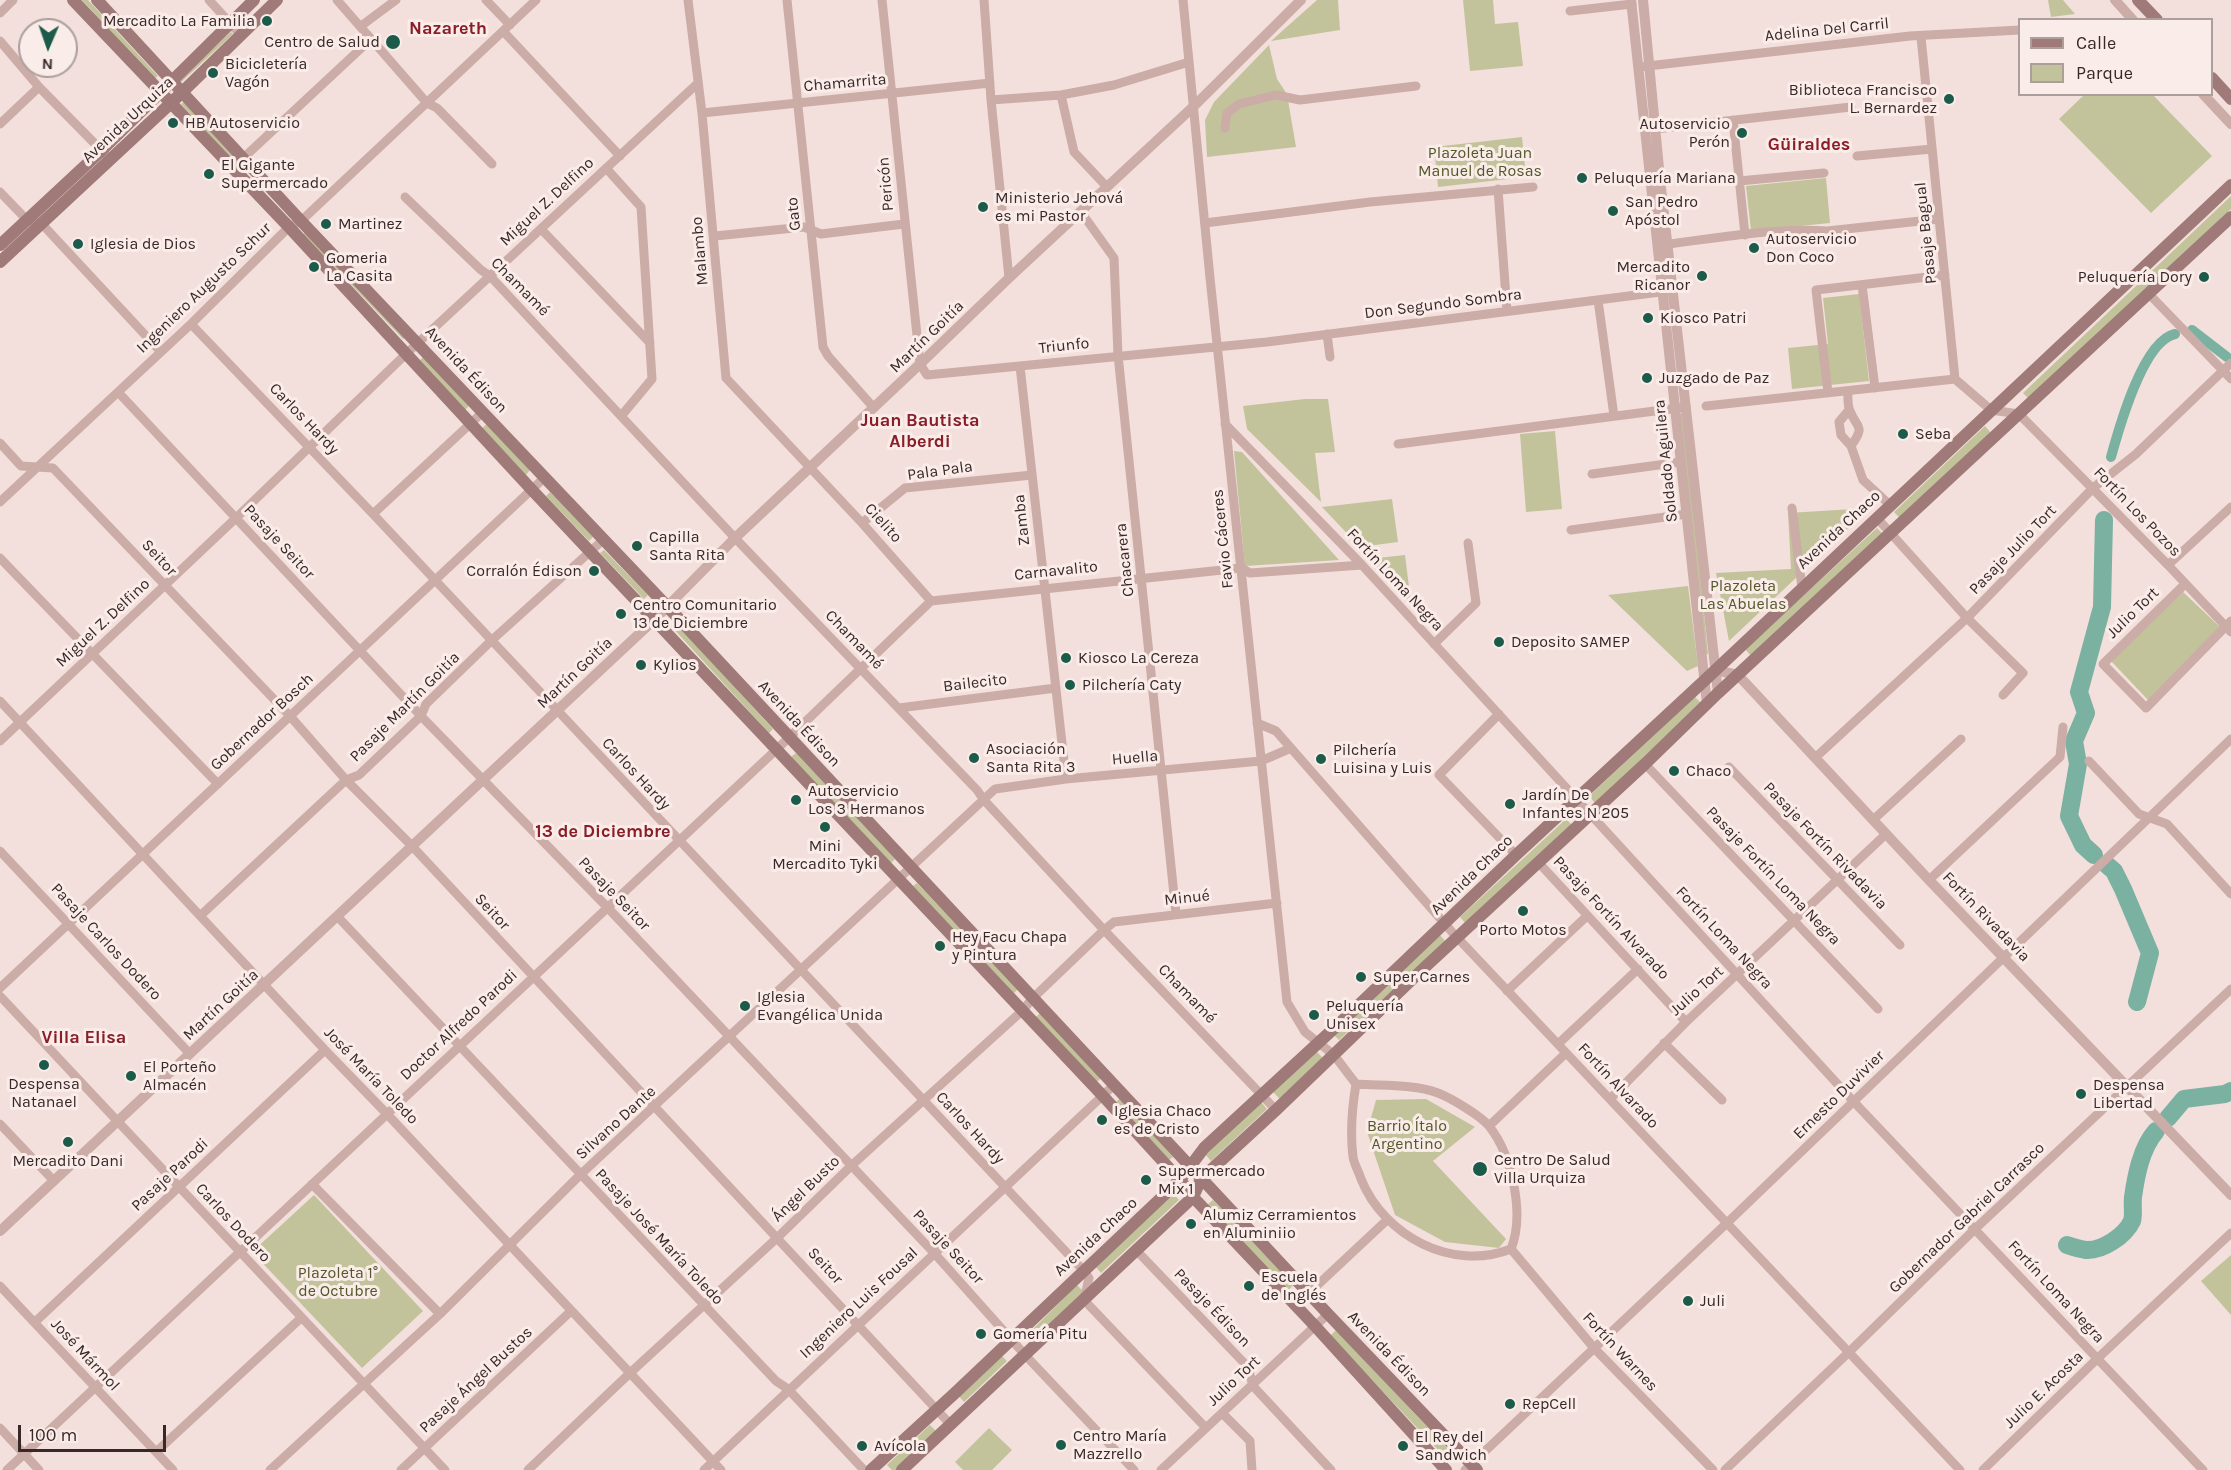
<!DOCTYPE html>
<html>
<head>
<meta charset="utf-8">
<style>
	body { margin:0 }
	#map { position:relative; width:2231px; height:1470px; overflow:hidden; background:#f3e0dc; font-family:Karla,sans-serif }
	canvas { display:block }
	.legend { position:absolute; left:2018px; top:18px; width:195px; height:78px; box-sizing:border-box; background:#faece8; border:2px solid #ac9e9b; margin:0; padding:8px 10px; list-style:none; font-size:18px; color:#382828 }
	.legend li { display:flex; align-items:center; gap:12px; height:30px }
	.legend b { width:30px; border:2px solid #ac9e9b }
	.north { position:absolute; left:18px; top:18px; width:60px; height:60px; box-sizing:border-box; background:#faece8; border:2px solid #ac9e9b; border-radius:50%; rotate:182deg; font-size:16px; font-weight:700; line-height:24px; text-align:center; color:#382828 }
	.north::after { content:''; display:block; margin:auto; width:21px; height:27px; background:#1c5b4a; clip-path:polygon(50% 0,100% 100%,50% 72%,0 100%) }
	.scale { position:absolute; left:18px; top:1425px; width:148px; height:27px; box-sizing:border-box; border:3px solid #382828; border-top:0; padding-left:8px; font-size:18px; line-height:21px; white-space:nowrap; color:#382828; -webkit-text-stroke:4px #faece8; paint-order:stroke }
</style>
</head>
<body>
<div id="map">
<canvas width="2231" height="1470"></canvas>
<ul class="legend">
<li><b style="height:8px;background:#9f7a78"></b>Calle</li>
<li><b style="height:16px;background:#c2c39b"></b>Parque</li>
</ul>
<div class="north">N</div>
<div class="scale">100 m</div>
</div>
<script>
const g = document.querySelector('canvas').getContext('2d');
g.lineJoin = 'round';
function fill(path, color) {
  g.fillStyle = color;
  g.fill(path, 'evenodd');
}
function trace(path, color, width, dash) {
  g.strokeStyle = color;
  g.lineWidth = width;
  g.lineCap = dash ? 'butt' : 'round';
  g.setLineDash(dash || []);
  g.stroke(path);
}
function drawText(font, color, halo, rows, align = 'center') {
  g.font = font + ' Karla,sans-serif';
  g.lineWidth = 6;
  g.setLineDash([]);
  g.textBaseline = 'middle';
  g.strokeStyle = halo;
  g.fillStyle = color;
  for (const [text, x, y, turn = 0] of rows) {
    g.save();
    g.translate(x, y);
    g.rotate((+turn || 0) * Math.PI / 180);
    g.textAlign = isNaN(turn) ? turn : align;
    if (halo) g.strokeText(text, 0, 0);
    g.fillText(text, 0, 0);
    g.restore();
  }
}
const green = new Path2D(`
	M82,0H88L158,76L154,79Z
	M1317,0H1338L1340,30L1271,41Z
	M1463,0H1493L1495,24L1518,22L1523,66L1470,71Z
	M2048,0H2063L2075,14L2051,17Z
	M231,32L233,34L178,85L176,83Z
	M1269,45L1277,79L1287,94L1296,147L1207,157L1205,120L1214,102Z
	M2084,95H2153L2212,156L2151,213L2059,119Z
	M184,102L235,157L232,160L181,104Z
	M1522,137L1526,177L1438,187L1434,147Z
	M1826,178L1830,223L1751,231L1746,186Z
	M2231,196V209L2029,399L2023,393Z
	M306,232L406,337L403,339L303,234Z
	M1859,294L1869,381L1792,389L1788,348L1828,344L1823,298Z
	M425,356L469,406L465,410L420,360Z
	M1305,399H1328L1335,452L1315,453L1321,502L1247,429L1243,406Z
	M1680,414H1684L1708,654H1705Z
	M487,424L530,470L526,475L482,428Z
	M1985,426L1991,433L1901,519L1894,512Z
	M1555,431L1562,509L1526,512L1520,434Z
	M1234,451L1242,452L1339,560L1245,566Z
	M550,492L593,537L589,541L546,496Z
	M1392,499L1398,542L1360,547L1322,507Z
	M1870,508L1729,641L1716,573L1791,569L1788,513Z
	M1877,528L1883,534L1751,656L1745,649Z
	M604,550L648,595L644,599L600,553Z
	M1405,555L1411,603L1369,559Z
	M1688,586L1698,666L1687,671L1608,595Z
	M2183,592L2220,627L2148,700L2111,661Z
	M675,622L773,729L769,733L671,626Z
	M1695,697L1702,704L1595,803L1589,796Z
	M796,753L895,859L891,863L791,757Z
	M1566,819L1572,825L1466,924L1460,917Z
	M917,883L1018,989L1014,993L913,886Z
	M1440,935L1446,942L1339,1040L1333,1034Z
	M1040,1013L1101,1078L1097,1082L1036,1017Z
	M1316,1051L1323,1058L1280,1099L1273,1092Z
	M1120,1098L1173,1157L1169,1160L1116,1102Z
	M1426,1099L1475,1127L1433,1161L1506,1239L1499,1248L1445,1242L1395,1215L1367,1132L1376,1100Z
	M1261,1102L1267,1109L1211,1161L1205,1154Z
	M1173,1193L1179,1200L1101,1273L1095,1266Z
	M314,1195L423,1311L362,1368L252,1252Z
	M1213,1200L1293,1285L1288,1291L1207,1205Z
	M2231,1255V1315L2201,1281Z
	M1077,1285L1084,1292L1036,1338L1030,1332Z
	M1336,1330L1448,1449L1442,1454L1330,1336Z
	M1001,1355L1007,1361L964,1402L958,1395Z
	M930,1425L937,1432L896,1470H892L887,1465Z
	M989,1428L1012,1450L992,1470H963L955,1462Z`);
const canal = new Path2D(`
	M2192,330L2227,357
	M2111,457C2119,428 2143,341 2175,334`);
const river = new Path2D(`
	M2094,855L2083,845L2069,816L2078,764L2074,741L2086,713L2079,692L2102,607L2104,520
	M2107,865L2114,871L2123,889L2150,953L2137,1002
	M2168,1118L2184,1099L2225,1094L2231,1091
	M2067,1245C2073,1247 2079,1249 2086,1250C2102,1251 2125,1236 2132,1221C2134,1215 2132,1204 2133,1197C2136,1176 2141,1148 2156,1131`);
const minor = new Path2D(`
	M209,0L240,34
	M337,0L427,103L437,108L492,164
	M486,0L510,25
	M688,0L702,113L726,378L862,523L931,601
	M787,0L823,347L828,356L874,408
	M882,0L920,364L927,375L1267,342L1668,291
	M984,0L991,100L1009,278
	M1183,0L1210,278L1287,1002L1305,1032L1334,1055L1356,1084C1352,1108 1350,1133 1353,1157C1354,1164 1359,1172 1361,1179C1384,1236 1452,1272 1511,1249C1525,1214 1512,1155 1489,1126C1481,1116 1451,1098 1438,1093C1413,1084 1382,1086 1356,1084
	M1570,11L1632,4
	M0,13L13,0
	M361,26L396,0
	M503,31L620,156
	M1921,37L1955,379L1991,410L2019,414L2168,565L2231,632
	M0,41L39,87L106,155
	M1639,67L1910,36L2020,30
	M1061,95L1074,152L1107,187
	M991,100L1061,95L1114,85L1189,62
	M702,113L990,83
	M1733,120L1745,235
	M0,124L39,87
	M1225,128L1227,113L1239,104L1276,95L1300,100L1416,86
	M1655,129L1851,107
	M1857,156L1932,149
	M239,162L371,39
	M606,168L641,207L652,379L622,415
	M1739,181L1824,173
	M1498,189L1507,311
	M0,192L27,220L42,224L161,352
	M405,197L481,270L490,276L735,538L977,790L984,800L1104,930L1276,1110
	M1081,212L1114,258L1118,355L1176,914
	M1205,223L1370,202L1533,187
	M541,229L650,343
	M715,236L804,227L821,234L904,224
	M1669,244C1717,238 1779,227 1827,231L1939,219
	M1862,285L1875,388
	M2149,294L2231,379
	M1598,300L1614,416
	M191,324L373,514L1084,1271L1089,1278L1084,1300L1206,1428
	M1327,334L1330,357
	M1020,366L1066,779
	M1848,391C1848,397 1847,405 1850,411C1857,429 1866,425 1851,446L1863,480L1890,505
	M118,392L421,716L607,907L935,1254L1026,1356L1134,1470
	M1828,393L1816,290L1945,275
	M1706,406L1955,379
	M1849,410L1839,422L1841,435L1851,446
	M1225,424L1362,565L1854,1102L2203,1470
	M0,443L21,466L53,468L290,716L346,780L412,846L950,1424
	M1398,444L1686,407
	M1592,474L1681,462
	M0,502L191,324L289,227L301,221L536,0
	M1792,508L1802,588
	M373,514L483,412
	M1877,518L1967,618L2023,673L2003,695
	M862,523L905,488L1032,475
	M1571,530L1687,514
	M0,558L218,784
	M2168,565L2231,507
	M2185,584L2103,664L2146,708L2231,621
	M931,601L1241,568L1250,573L1362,565
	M1434,644L1476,603L1468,543
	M0,701L325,1050L387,1114L721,1470
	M899,708L1056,688
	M1499,714L1439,775L1516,855
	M1257,723L1276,731L1452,932L1960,1470
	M0,741L236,518L407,353L698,83
	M1816,757L1967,618L2093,488L2136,454L2231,363
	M2089,761L2139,814L2167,824L2231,894
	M1645,764L1878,1009
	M1729,767L1900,945
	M1873,820L1961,739
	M0,851L190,1054
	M1538,862L1686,1022
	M1929,880L2060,757L2063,727
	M200,916L346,780L359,775L421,716L426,704L492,640L603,540
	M337,916L776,1381L788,1389L864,1470
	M0,988L544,478
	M1507,991L1587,916
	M0,996L445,1470
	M1664,1043L1722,1100
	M1558,1044L1638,969
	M1610,1099L1686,1022L1886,834
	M0,1124L54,1181
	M1489,1126L1566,1053
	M312,1184L440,1314
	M1511,1249L1594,1348L1713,1470
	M1136,1250L1248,1367L1253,1386L1331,1470
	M0,1286L173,1470
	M1309,1293L1387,1220
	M35,1322L325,1050
	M1222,1413L1250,1441L1252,1470
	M0,1428L39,1470
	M156,1452L301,1318
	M7,1470L777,749L931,601
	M270,1470L440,1314L580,1175L995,789L1066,779L1261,761L1291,748
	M401,1470L571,1311
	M528,1470L630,1373L777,1238L851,1166L1022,1011L1033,998L1104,930L1114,922L1277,903
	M704,1470L1114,1085
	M1161,1470L1328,1314
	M1465,1470L1727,1223L2231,739
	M1725,1470L1848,1353L1975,1229L2231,989
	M1983,1470L2098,1358L2231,1233`);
const tertiary = new Path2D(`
	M1631,0L1707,704
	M1643,0L1660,179L1718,693
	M2115,0L2133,20
	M2203,94L2231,124
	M1715,670L1738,675L1929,880L2231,1195
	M0,1231L655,619L735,538L920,364L1009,278L1193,107L1301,0`);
const secondary = new Path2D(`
	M73,0L289,227L532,490L1103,1096L1180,1180L1193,1197L1315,1326L1446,1470
	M97,0L301,221L682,622L1328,1314L1477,1470
	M2138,0L2157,20
	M2212,78L2231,99
	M0,245L101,151L254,0
	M0,262L171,103L277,0
	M871,1470L955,1393L1180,1180L1204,1148L1342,1021L1516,855L1705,680L2231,185
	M902,1470L1193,1197L1201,1179L1276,1110L1424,968L1645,764L1718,693L2231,217`);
const markers = [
	[267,21,6,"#1c5b4a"],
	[393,42,8,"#1c5b4a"],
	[213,73,6,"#1c5b4a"],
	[1949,99,6,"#1c5b4a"],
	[173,123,6,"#1c5b4a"],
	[1742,133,6,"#1c5b4a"],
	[209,174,6,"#1c5b4a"],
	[1582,178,6,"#1c5b4a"],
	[983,207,6,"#1c5b4a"],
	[1613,211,6,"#1c5b4a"],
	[326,224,6,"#1c5b4a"],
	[78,244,6,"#1c5b4a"],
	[1754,248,6,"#1c5b4a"],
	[314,267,6,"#1c5b4a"],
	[1702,276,6,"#1c5b4a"],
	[2204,277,6,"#1c5b4a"],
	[1648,318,6,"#1c5b4a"],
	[1647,378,6,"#1c5b4a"],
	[1903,434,6,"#1c5b4a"],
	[637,546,6,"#1c5b4a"],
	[594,571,6,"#1c5b4a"],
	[621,614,6,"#1c5b4a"],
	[1499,642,6,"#1c5b4a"],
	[1066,658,6,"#1c5b4a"],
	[641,665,6,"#1c5b4a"],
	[1070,685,6,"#1c5b4a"],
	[974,758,6,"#1c5b4a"],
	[1321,759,6,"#1c5b4a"],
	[1674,771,6,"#1c5b4a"],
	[796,800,6,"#1c5b4a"],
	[1510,804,6,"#1c5b4a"],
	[825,827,6,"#1c5b4a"],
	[1523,911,6,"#1c5b4a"],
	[940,946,6,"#1c5b4a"],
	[1361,977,6,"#1c5b4a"],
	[745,1006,6,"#1c5b4a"],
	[1314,1015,6,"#1c5b4a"],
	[44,1065,6,"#1c5b4a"],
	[131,1076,6,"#1c5b4a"],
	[2081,1094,6,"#1c5b4a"],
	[1102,1120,6,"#1c5b4a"],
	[68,1142,6,"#1c5b4a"],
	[1480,1169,8,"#1c5b4a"],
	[1146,1180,6,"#1c5b4a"],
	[1191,1224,6,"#1c5b4a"],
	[1249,1286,6,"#1c5b4a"],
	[1688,1301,6,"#1c5b4a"],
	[981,1334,6,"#1c5b4a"],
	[1510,1404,6,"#1c5b4a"],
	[1061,1445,6,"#1c5b4a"],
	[862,1446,6,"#1c5b4a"],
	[1403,1446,6,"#1c5b4a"]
];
const poiNames = [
	["Mercadito La Familia",255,21,"right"],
	["Centro de Salud",380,42,"right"],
	["Bicicletería",225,64],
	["Vagón",225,82],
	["Biblioteca Francisco",1937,90,"right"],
	["L. Bernardez",1937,108,"right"],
	["HB Autoservicio",185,123],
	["Autoservicio",1730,124,"right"],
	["Perón",1730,142,"right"],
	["El Gigante",221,165],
	["Supermercado",221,183],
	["Peluquería Mariana",1594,178],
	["Ministerio Jehová",995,198],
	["es mi Pastor",995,216],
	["San Pedro",1625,202],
	["Apóstol",1625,220],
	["Martinez",338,224],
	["Autoservicio",1766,239],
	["Don Coco",1766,257],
	["Iglesia de Dios",90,244],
	["Gomeria",326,258],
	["La Casita",326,276],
	["Mercadito",1690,267,"right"],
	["Ricanor",1690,285,"right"],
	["Peluquería Dory",2192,277,"right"],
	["Kiosco Patri",1660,318],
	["Juzgado de Paz",1659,378],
	["Seba",1915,434],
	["Capilla",649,537],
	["Santa Rita",649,555],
	["Corralón Édison",582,571,"right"],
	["Centro Comunitario",633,605],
	["13 de Diciembre",633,623],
	["Deposito SAMEP",1511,642],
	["Kiosco La Cereza",1078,658],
	["Kylios",653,665],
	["Pilchería Caty",1082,685],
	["Asociación",986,749],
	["Santa Rita 3",986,767],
	["Pilchería",1333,750],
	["Luisina y Luis",1333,768],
	["Chaco",1686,771],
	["Autoservicio",808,791],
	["Los 3 Hermanos",808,809],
	["Jardín De",1522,795],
	["Infantes N 205",1522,813],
	["Mini",825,846,"center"],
	["Mercadito Tyki",825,864,"center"],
	["Porto Motos",1523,930,"center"],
	["Hey Facu Chapa",952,937],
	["y Pintura",952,955],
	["Super Carnes",1373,977],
	["Iglesia",757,997],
	["Evangélica Unida",757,1015],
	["Peluquería",1326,1006],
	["Unisex",1326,1024],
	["El Porteño",143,1067],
	["Almacén",143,1085],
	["Despensa",44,1084,"center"],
	["Natanael",44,1102,"center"],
	["Despensa",2093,1085],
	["Libertad",2093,1103],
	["Iglesia Chaco",1114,1111],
	["es de Cristo",1114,1129],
	["Centro De Salud",1494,1160],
	["Villa Urquiza",1494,1178],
	["Mercadito Dani",68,1161,"center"],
	["Supermercado",1158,1171],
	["Mix 1",1158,1189],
	["Alumiz Cerramientos",1203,1215],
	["en Aluminiio",1203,1233],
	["Escuela",1261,1277],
	["de Inglés",1261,1295],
	["Juli",1700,1301],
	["Gomería Pitu",993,1334],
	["RepCell",1522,1404],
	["Centro María",1073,1436],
	["Mazzrello",1073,1454],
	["El Rey del",1415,1437],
	["Sandwich",1415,1455],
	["Avícola",874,1446]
];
const streetNames = [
	["Adelina Del Carril",1827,30,-6],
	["Chamarrita",845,83,-5],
	["Avenida Urquiza",128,120,-43],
	["Pericón",886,184,-95],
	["Miguel Z. Delfino",547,202,-43],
	["Gato",794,214,-96],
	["Pasaje Bagual",1926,233,-96],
	["Malambo",700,251,-95],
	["Chamamé",520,287,45],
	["Ingeniero Augusto Schur",204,288,-44],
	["Don Segundo Sombra",1443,304,-7],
	["Martín Goitía",927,337,-44],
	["Triunfo",1064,346,-6],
	["Avenida Édison",466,370,47],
	["Carlos Hardy",304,419,46],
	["Soldado Aguilera",1666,461,-96],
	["Pala Pala",940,471,-8],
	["Fortín Los Pozos",2137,512,46],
	["Zamba",1022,520,-96],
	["Cielito",883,523,48],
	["Avenida Chaco",1839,530,-43],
	["Favio Cáceres",1223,539,-96],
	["Pasaje Seitor",279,542,47],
	["Pasaje Julio Tort",2013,550,-46],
	["Seitor",159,558,47],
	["Chacarera",1125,560,-96],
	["Carnavalito",1056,571,-6],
	["Fortín Loma Negra",1395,580,47],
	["Julio Tort",2133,613,-44],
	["Miguel Z. Delfino",103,623,-43],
	["Chamamé",854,640,46],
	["Martín Goitía",575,673,-43],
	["Bailecito",975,683,-7],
	["Pasaje Martín Goitía",405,707,-45],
	["Gobernador Bosch",262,722,-43],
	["Avenida Édison",799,724,47],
	["Huella",1135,758,-5],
	["Carlos Hardy",636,774,47],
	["Pasaje Fortín Rivadavia",1825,846,46],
	["Avenida Chaco",1472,875,-44],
	["Pasaje Fortín Loma Negra",1773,876,46],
	["Pasaje Seitor",614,894,46],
	["Minué",1187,898,-6],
	["Seitor",492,912,47],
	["Fortín Rivadavia",1986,917,46],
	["Pasaje Fortín Alvarado",1611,918,47],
	["Fortín Loma Negra",1724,938,47],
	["Pasaje Carlos Dodero",106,942,47],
	["Julio Tort",1697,991,-42],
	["Chamamé",1187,994,46],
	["Martín Goitía",221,1005,-43],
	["Doctor Alfredo Parodi",459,1025,-43],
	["José María Toledo",371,1076,46],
	["Fortín Alvarado",1618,1086,47],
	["Ernesto Duvivier",1839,1095,-44],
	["Silvano Dante",616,1123,-42],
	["Carlos Hardy",970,1128,47],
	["Pasaje Parodi",170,1175,-43],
	["Ángel Busto",806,1189,-44],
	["Gobernador Gabriel Carrasco",1967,1218,-44],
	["Carlos Dodero",233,1223,47],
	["Pasaje José María Toledo",659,1237,47],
	["Avenida Chaco",1096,1237,-43],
	["Pasaje Seitor",948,1247,47],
	["Seitor",825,1266,47],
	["Fortín Loma Negra",2056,1292,47],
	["Ingeniero Luis Fousal",859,1303,-43],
	["Pasaje Édison",1212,1308,46],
	["Fortín Warnes",1620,1352,47],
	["Avenida Édison",1389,1354,46],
	["José Mármol",85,1355,47],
	["Pasaje Ángel Bustos",476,1380,-43],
	["Julio Tort",1234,1381,-43],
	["Julio E. Acosta",2044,1390,-44]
];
const parkNames = [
	["Plazoleta Juan",1480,153],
	["Manuel de Rosas",1480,171],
	["Plazoleta",1743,586],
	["Las Abuelas",1743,604],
	["Barrio Ítalo",1407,1126],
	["Argentino",1407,1144],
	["Plazoleta 1°",338,1273],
	["de Octubre",338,1291]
];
const neighbourhoodNames = [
	["Nazareth",448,29],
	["Güiraldes",1809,145],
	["Juan Bautista",920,421],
	["Alberdi",920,442],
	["13 de Diciembre",603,832],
	["Villa Elisa",84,1038]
];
fill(green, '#c2c39b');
trace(canal, '#7ab1a1', 10);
trace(river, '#7ab1a1', 18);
trace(minor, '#cbaca7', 9);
trace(tertiary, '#cbaca7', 10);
trace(secondary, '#9f7a78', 12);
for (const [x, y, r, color] of markers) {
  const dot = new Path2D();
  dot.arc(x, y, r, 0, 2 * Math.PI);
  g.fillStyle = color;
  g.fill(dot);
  trace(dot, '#faece8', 2);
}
drawText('16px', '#382828', '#faece8', poiNames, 'left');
drawText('16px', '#382828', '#faece8', streetNames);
drawText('16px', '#55572b', '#faece8', parkNames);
drawText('bold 18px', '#891e28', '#faece8', neighbourhoodNames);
</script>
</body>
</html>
